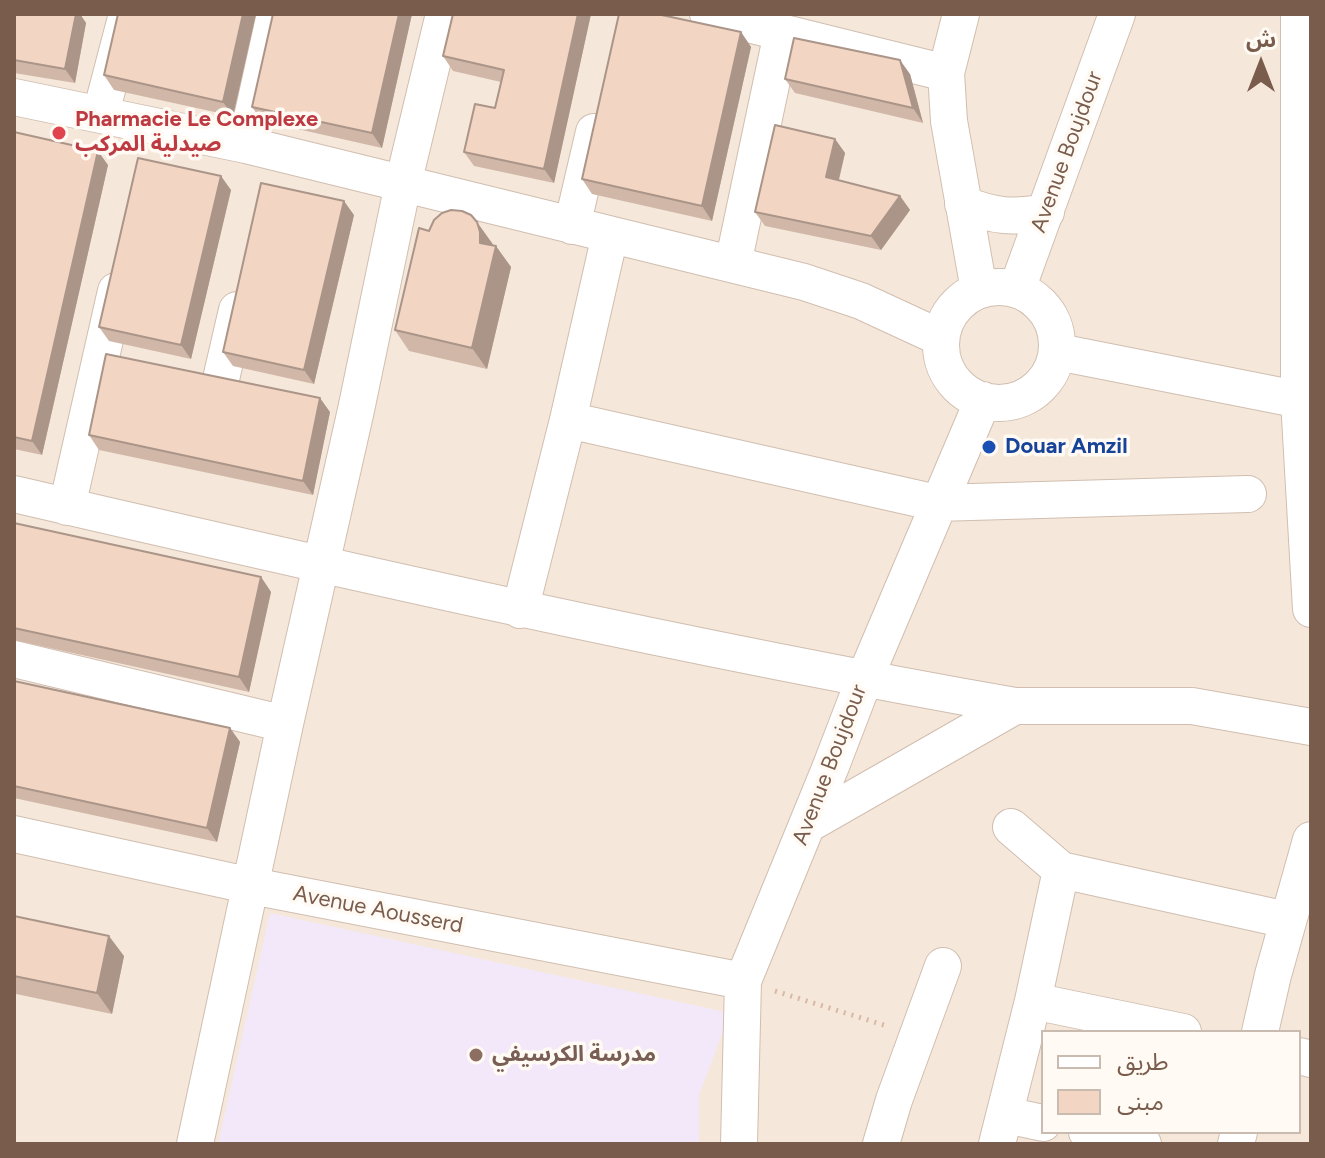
<!DOCTYPE html>
<html>
<head>
<meta charset="utf-8">
<style>
	body { margin:0 }
	#map { position:relative; width:1325px; height:1158px; overflow:hidden; background:#fdf6ec; font-family:Figtree,"Noto Sans Arabic",sans-serif }
	canvas { display:block }
	.frame { position:absolute; inset:0; border:16px solid #7a5c4d; pointer-events:none }
	.legend { position:absolute; left:1041px; top:1030px; width:260px; height:104px; box-sizing:border-box; background:#fffaf3; border:2px solid #cabbb1; margin:0; padding:10px 14px; list-style:none; font-size:24px; color:#7a5c4d }
	.legend li { display:flex; align-items:center; gap:16px; height:40px }
	.legend b { width:40px; border:2px solid #cabbb1 }
	.north { position:absolute; left:1221px; top:24px; width:80px; height:80px; -webkit-text-stroke:6px #fffaf3; paint-order:stroke; rotate:0deg; font-size:22px; font-weight:700; line-height:32px; text-align:center; color:#7a5c4d }
	.north::after { content:''; display:block; margin:auto; width:28px; height:36px; background:#7a5c4d; clip-path:polygon(50% 0,100% 100%,50% 72%,0 100%) }
</style>
</head>
<body>
<div id="map">
<canvas width="1325" height="1158"></canvas>
<div class="frame"></div>
<ul class="legend">
<li><b style="height:10px;background:#fff"></b>طريق</li>
<li><b style="height:22px;background:#f3d5c3"></b>مبنى</li>
</ul>
<div class="north">ش</div>
</div>
<script>
const g = document.querySelector('canvas').getContext('2d');
g.lineJoin = 'round';
function fill(path, color) {
  g.fillStyle = color;
  g.fill(path, 'evenodd');
}
function trace(path, color, width, dash) {
  g.strokeStyle = color;
  g.lineWidth = width;
  g.lineCap = dash ? 'butt' : 'round';
  g.setLineDash(dash || []);
  g.stroke(path);
}
function drawText(font, color, halo, rows, align = 'center') {
  g.font = font + ' Figtree,"Noto Sans Arabic",sans-serif';
  g.lineWidth = 7;
  g.setLineDash([]);
  g.textBaseline = 'middle';
  g.strokeStyle = halo;
  g.fillStyle = color;
  for (const [text, x, y, turn = 0] of rows) {
    g.save();
    g.translate(x, y);
    g.rotate((+turn || 0) * Math.PI / 180);
    g.textAlign = isNaN(turn) ? turn : align;
    if (halo) g.strokeText(text, 0, 0);
    g.fillText(text, 0, 0);
    g.restore();
  }
}
const residential = new Path2D(`
	M14,14H1311V1144H14ZM1043,1032H1299V1132H1043Z`);
const education = new Path2D(`
	M270,913L730,1013L699,1095V1144H218Z`);
const path = new Path2D(`
	M775,991L887,1026`);
const minor = new Path2D(`
	M708,14L946,73
	M961,14L946,73L949,121L979,290
	M1299,14V400L1311,609
	M14,97L246,145L804,282L861,301L941,338
	M101,113L127,14
	M246,145L275,14
	M963,204C995,217 1013,218 1046,212
	M572,226L594,132
	M733,264L782,33
	M941 345a58 58 0 1 1 116 0a58 58 0 1 1-116 0Z
	M1017,289L1117,14
	M1058,352L1311,402
	M221,379L237,310
	M568,420L937,503L1248,494
	M14,494C346,571 679,647 1015,706
	M67,507L116,291
	M520,610L568,420L610,235
	M14,659L285,724
	M807,825L1015,706H1192L1311,727
	M1011,827L1061,870L1287,920
	M14,834L252,886L743,981
	M1033,1001L1183,1032
	M1260,1032L1273,975L1311,840
	M1299,1056L1311,1059
	M1006,1115L1043,1123
	M1087,1132L1143,1144
	M195,1144L285,724L356,410L403,184L444,14
	M739,1144L743,981L831,766L864,680L983,400
	M881,1144L894,1100L943,966
	M997,1144L1033,1001L1061,870
	M1236,1144L1239,1132`);
const wall = new Path2D(`
	M14,14H80L86,23L75,83L14,73Z
	M118,14H256L233,116L114,90L104,75Z
	M412,14L382,148L262,121L252,107Z
	M453,14H591L554,183L474,166L464,152L495,108L501,82L453,71L443,56Z
	M741,32L751,47L712,221L592,194L582,179Z
	M910,74L923,123L795,93L785,79Z
	M14,132L108,165L42,455L14,449Z
	M835,139L845,153L839,180L900,196L910,210L881,250L765,226L755,212Z
	M231,190L191,359L109,341L99,327Z
	M354,215L314,384L233,366L223,352Z
	M429,231L492,243L511,267L487,369L409,351L395,330Z
	M330,412L313,495L99,450L89,435Z
	M14,523L261,577L271,592L249,692L14,640Z
	M14,681L230,728L240,742L217,842L14,798Z
	M14,916L124,956L112,1014L16,994L14,991Z`);
const shadedWall = new Path2D(`
	M76,14H80L86,23L75,83L65,69Z
	M243,14H256L233,116L223,102Z
	M399,14H412L382,148L372,133Z
	M578,14H591L554,183L544,169Z
	M741,32L751,47L712,221L702,206Z
	M900,60L910,74L923,123L913,108Z
	M835,139L845,153L836,191L826,177Z
	M98,151L108,165L42,455L32,441Z
	M221,176L231,190L191,359L181,345Z
	M900,196L910,210L881,250L871,236Z
	M344,201L354,215L314,384L304,370Z
	M477,222L492,243L495,252L496,246L511,267L487,369L472,348L480,243Z
	M320,398L330,412L313,495L303,481Z
	M261,577L271,592L249,692L239,677Z
	M230,728L240,742L217,842L207,828Z
	M109,936L124,956L112,1014L97,993Z`);
const building = new Path2D(`
	M14,14H76L65,69L14,60Z
	M118,14H243L223,102L104,75Z
	M273,14H399L372,133L252,107Z
	M453,14H578L544,169L464,152L475,104L495,108L504,70L443,56Z
	M619,14H657L741,32L702,206L582,179Z
	M794,38L900,60L913,108L785,79Z
	M775,125L835,139L826,177L900,196L871,236L755,212Z
	M14,132L98,151L32,441L14,437Z
	M138,158L221,176L181,345L99,327Z
	M261,183L344,201L304,370L223,352Z
	M451,210L462,211L471,215L477,222L480,232V243L496,246L472,348L395,330L419,228L429,231L434,220L442,213Z
	M106,354L320,398L303,481L89,435Z
	M14,523L261,577L239,677L14,628Z
	M14,681L230,728L207,828L14,786Z
	M14,916L109,936L97,993L14,976Z`);
const markers = [
	[59,133,8,"#e0444e"],
	[989,447,8,"#1a4fb4"],
	[476,1055,8,"#8d6e63"]
];
const healthNames = [
	["Pharmacie Le Complexe",75,120],
	["صيدلية المركب",75,145]
];
const streetNames = [
	["Avenue Boujdour",1067,152,-70],
	["Avenue Boujdour",830,765,-69],
	["Avenue Aousserd",378,910,11]
];
const transitNames = [
	["Douar Amzil",1005,447]
];
const educationNames = [
	["مدرسة الكرسيفي",492,1055]
];
fill(residential, '#f5e8da');
fill(education, '#f3e8fa');
trace(minor, '#d1beb0', 38);
trace(path, '#d9b8a5', 5, [2, 6]);
trace(minor, '#fff', 36);
fill(wall, '#d1b7a8');
fill(shadedWall, '#aa9588');
fill(building, '#f3d5c3');
trace(building, '#aa9588', 2);
for (const [x, y, r, color] of markers) {
  const dot = new Path2D();
  dot.arc(x, y, r, 0, 2 * Math.PI);
  g.fillStyle = color;
  g.fill(dot);
  trace(dot, '#fffaf3', 3);
}
drawText('bold 22px', '#be3a42', '#fffaf3', healthNames, 'left');
drawText('22px', '#7a5c4d', '#fffaf3', streetNames);
drawText('bold 22px', '#164399', '#fffaf3', transitNames, 'left');
drawText('bold 22px', '#785e54', '#fffaf3', educationNames, 'left');
</script>
</body>
</html>
